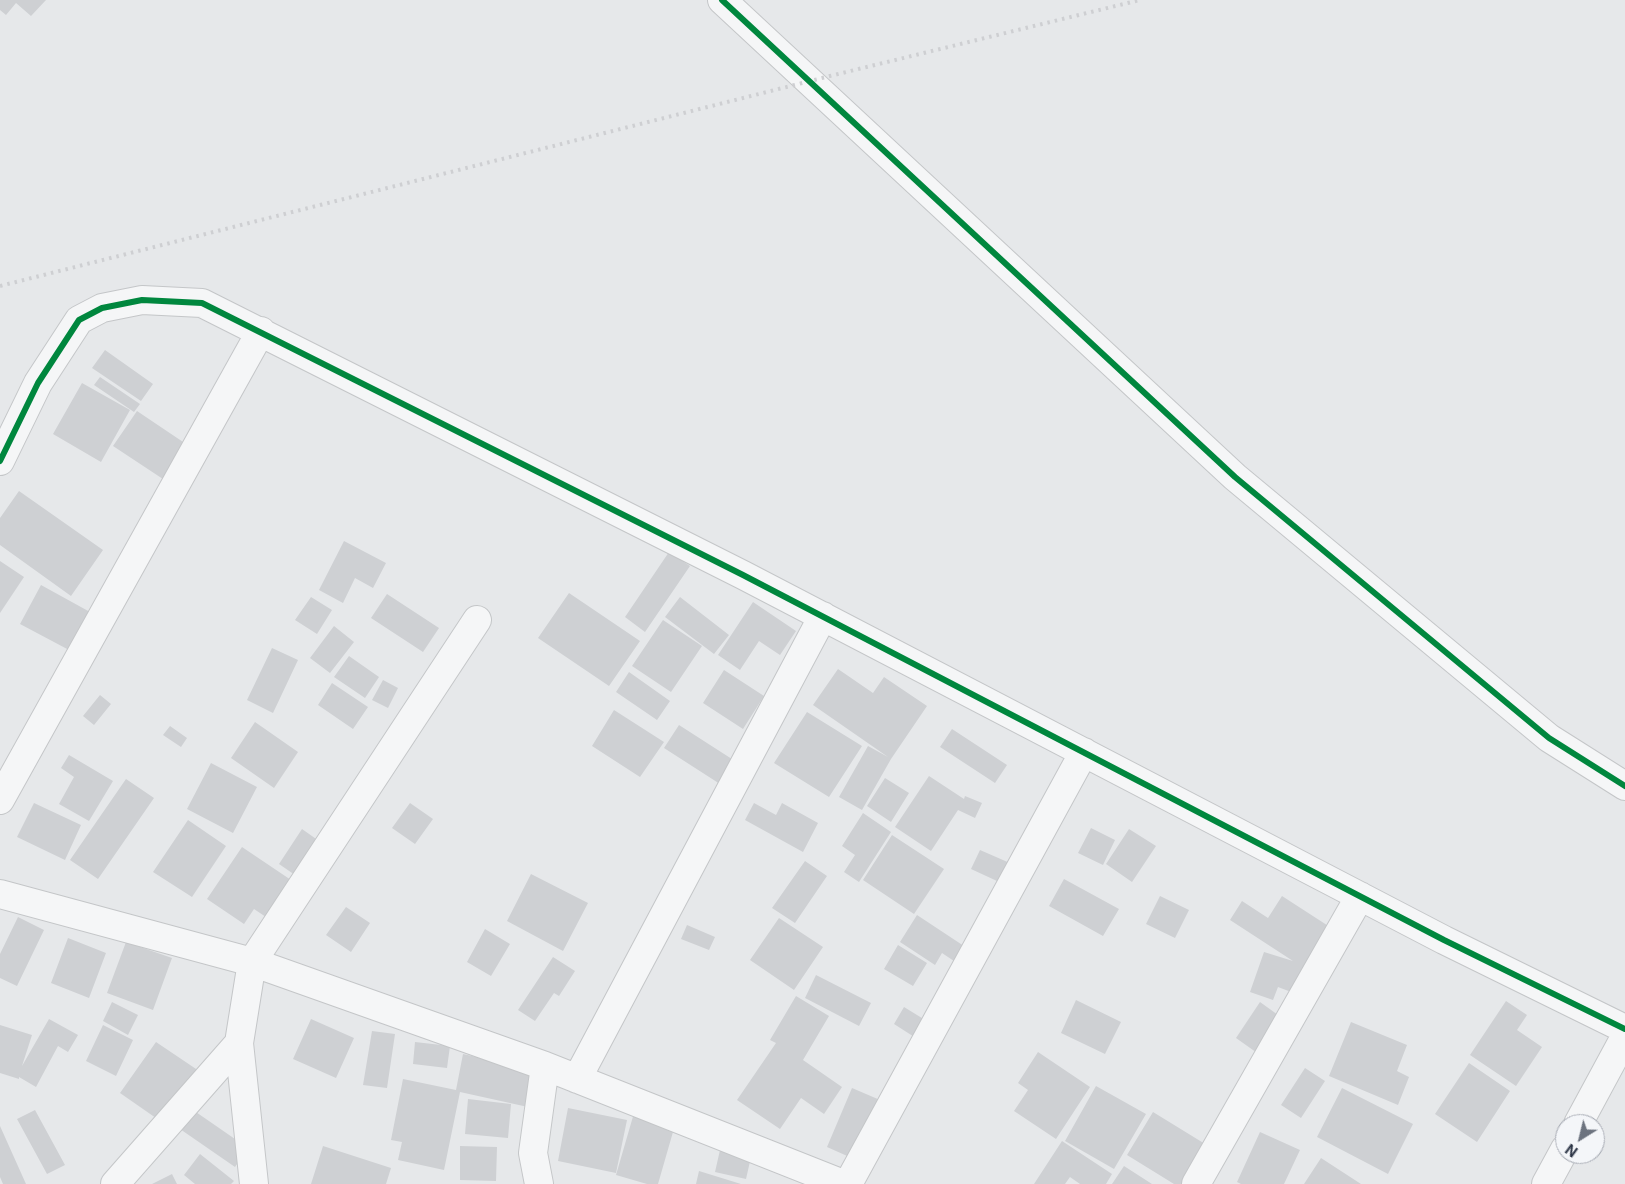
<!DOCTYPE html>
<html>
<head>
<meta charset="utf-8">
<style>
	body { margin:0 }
	#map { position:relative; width:1625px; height:1184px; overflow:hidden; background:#e6e8ea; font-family:Inter,sans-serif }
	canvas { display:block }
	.north { position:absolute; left:1555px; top:1114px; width:50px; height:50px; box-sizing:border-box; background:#f4f6f9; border:1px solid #a4a8b1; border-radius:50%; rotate:216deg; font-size:14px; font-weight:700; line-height:20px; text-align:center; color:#2b3445 }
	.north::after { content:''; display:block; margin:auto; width:18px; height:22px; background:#6c737f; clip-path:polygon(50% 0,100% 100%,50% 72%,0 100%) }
</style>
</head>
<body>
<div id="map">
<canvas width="1625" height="1184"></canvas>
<div class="north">N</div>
</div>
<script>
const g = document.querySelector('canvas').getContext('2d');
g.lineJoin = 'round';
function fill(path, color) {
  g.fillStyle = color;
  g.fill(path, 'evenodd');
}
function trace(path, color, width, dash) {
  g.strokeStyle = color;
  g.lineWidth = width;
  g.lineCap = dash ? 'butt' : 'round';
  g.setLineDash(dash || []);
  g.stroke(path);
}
const building = new Path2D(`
	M0,0H46L31,16L16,3L6,15L0,10Z
	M105,350L153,384L141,401L92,368Z
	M100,377L140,404L134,412L94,385Z
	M82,383L130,410L101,462L53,434Z
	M137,411L192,448L169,483L113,446Z
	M19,491L103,550L71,596L0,545V518Z
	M344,541L386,563L373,588L355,578L343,603L319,590Z
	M669,552L690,566L645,632L625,617Z
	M0,561L24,577L0,613Z
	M41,585L90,612L69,650L20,624Z
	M569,593L640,641L609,686L538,638Z
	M387,594L439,628L423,652L371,618Z
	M311,597L332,610L317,634L295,620Z
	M680,597L729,635L714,654L665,617Z
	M753,602L796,631L780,655L759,641L740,670L718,655Z
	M663,620L702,646L671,692L632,666Z
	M334,626L354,642L330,673L310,658Z
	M272,648L298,660L273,713L247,700Z
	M349,656L379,677L365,698L334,677Z
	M838,669L873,693L884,677L927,706L891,759L862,810L839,797L868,746L888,757L813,705Z
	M724,670L764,696L743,729L703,703Z
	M629,672L670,701L657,720L616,692Z
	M383,680L398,688L388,708L372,700Z
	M332,683L368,707L353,729L318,705Z
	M100,695L111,704L94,725L83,716Z
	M614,710L664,742L640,777L592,746Z
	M807,712L862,746L829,797L774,763Z
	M255,722L298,752L274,788L231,758Z
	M679,725L735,761L720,784L664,748Z
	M170,726L187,738L181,747L163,735Z
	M952,729L1007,765L995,783L940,747Z
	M69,755L113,781L89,821L59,804L74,777L61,768Z
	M211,763L257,787L233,833L187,809Z
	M929,776L964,799L965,796L982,803L975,818L958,810L931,851L895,827Z
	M885,778L909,793L891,822L867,806Z
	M126,779L154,798L98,879L70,860Z
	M34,803L81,825L65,860L17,837Z
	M410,803L433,819L415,844L392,828Z
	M754,803L776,815L782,803L818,823L803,852L745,820Z
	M863,813L891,832L859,882L844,872L855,855L842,846Z
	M188,820L226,846L192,897L153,872Z
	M1091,828L1115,840L1103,865L1078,853Z
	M302,829L319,841L295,875L279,864Z
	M1129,829L1156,846L1132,882L1106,864Z
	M892,835L944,869L914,914L863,880Z
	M242,847L294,882L269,919L254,909L244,924L207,899Z
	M980,850L1019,867L1010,887L971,869Z
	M805,861L827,876L795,923L772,908Z
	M531,874L588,903L563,951L507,921Z
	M1064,879L1119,909L1103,936L1049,906Z
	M1160,896L1189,910L1175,938L1146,924Z
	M1282,896L1333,929L1299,995L1278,987L1273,1000L1250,992L1264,952L1293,961L1230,920L1242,901L1268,918Z
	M346,907L370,923L351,952L326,935Z
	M917,915L973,952L963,967L942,953L935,965L900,942Z
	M18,917L44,930L17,986L0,978V954Z
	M779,918L823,947L794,990L750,960Z
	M687,925L715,937L709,950L681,939Z
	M485,929L510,944L491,976L467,962Z
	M68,938L106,953L89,998L51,983Z
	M126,942L172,958L153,1010L107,993Z
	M898,945L927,963L913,986L884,969Z
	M553,957L575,971L559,996L554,993L535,1021L518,1010Z
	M816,975L871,1003L859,1026L805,998Z
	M796,996L829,1016L803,1060L842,1087L824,1114L801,1098L780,1129L737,1100L776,1043L770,1040Z
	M1076,1000L1121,1022L1105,1054L1061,1033Z
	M1506,1001L1527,1015L1517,1030L1542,1047L1516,1086L1470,1055Z
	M112,1002L138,1015L128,1035L103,1021Z
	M1260,1002L1285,1020L1260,1055L1236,1038Z
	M904,1007L930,1023L919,1040L894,1024Z
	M49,1019L78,1035L68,1052L58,1046L36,1087L19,1077V1079L0,1073V1025L32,1035L22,1066Z
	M311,1019L354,1038L336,1078L293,1059Z
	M1351,1022L1407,1045L1397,1071L1409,1077L1398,1105L1329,1076Z
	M103,1025L133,1040L116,1076L86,1061Z
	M372,1031L395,1034L387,1088L363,1085Z
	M156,1042L202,1073L166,1125L120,1093Z
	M415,1042L450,1046L447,1068L413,1064Z
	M1038,1052L1090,1087L1056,1139L1014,1111L1028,1090L1018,1083Z
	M463,1054L536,1070L528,1107L460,1092L444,1170L398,1160L402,1142L391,1140L403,1079L456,1090Z
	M1469,1063L1510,1091L1477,1142L1435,1114Z
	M1305,1068L1325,1081L1301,1118L1281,1105Z
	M1096,1086L1146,1114L1114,1169L1065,1141Z
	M852,1088L880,1100L854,1159L827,1147Z
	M1342,1088L1413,1124L1388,1174L1317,1137Z
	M468,1099L511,1104L508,1138L465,1134Z
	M568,1108L627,1120L616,1173L558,1161Z
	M35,1110L65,1165L47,1174L17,1119Z
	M193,1110L248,1148L235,1167L180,1129Z
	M1153,1112L1210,1147L1187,1184H1174L1127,1155Z
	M634,1113L675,1125L658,1184H647L616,1175Z
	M0,1126L26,1184H3L0,1177Z
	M1260,1132L1300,1150L1284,1184H1241L1237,1182Z
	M1062,1141L1112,1174L1106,1184H1080L1070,1177L1065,1184H1034Z
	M323,1146L391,1168L386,1184H311Z
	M460,1146L497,1147L496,1181L460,1180Z
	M720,1150L751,1157L746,1179L715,1172Z
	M200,1154L234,1181L231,1184H195L184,1175Z
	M1321,1158L1361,1184H1304Z
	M1124,1166L1152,1184H1112Z
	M699,1171L741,1184H696Z
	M172,1174L177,1184H152Z`);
const street = new Path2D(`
	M722,0L1235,477L1549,738L1625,786
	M0,461L38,383L79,320L102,308L142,300L202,303L743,575L1444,940L1625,1029
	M0,800L261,331
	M0,894L252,962L545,1066L843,1184
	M577,1079L823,616
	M1578,1124L1625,1037
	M115,1184L239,1043
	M254,1184L239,1043L252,962L477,620
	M539,1184L533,1153L545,1066
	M848,1184L1084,752
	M1196,1184L1360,896
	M1546,1184L1565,1149`);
const rail = new Path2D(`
	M0,286L830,76L1140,0`);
const cycleway = new Path2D(`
	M722,0L1235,477L1549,738L1625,786
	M0,461L38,383L79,320L102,308L142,300L202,303L743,575L1444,940L1625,1029`);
fill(building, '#ced0d3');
trace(street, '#c4c6c8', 30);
trace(street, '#f5f6f7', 28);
trace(rail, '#cecfd2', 4, [2.5, 5]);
trace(cycleway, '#00873e', 6);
</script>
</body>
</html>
